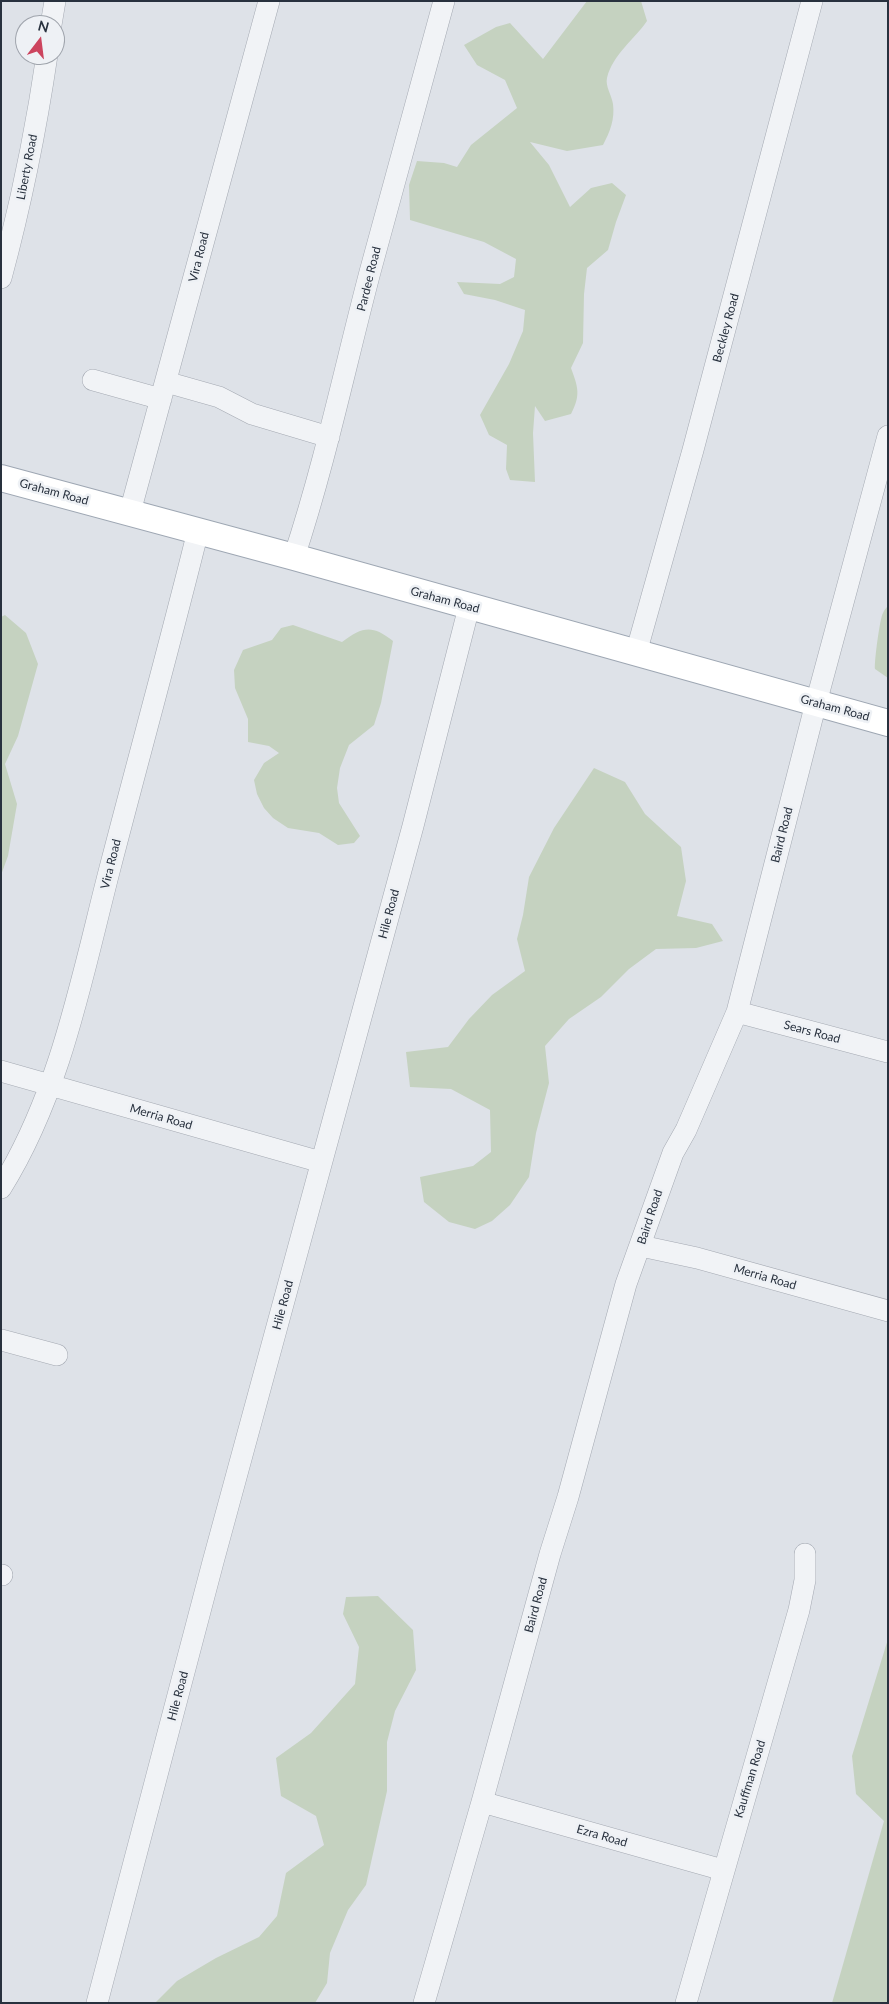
<!DOCTYPE html>
<html>
<head>
<meta charset="utf-8">
<style>
	body { margin:0 }
	#map { position:relative; width:889px; height:2004px; overflow:hidden; background:#dee2e8; font-family:Lato,sans-serif }
	canvas { display:block }
	.frame { position:absolute; inset:0; border:2px solid #28313e; pointer-events:none }
	.north { position:absolute; left:15px; top:15px; width:50px; height:50px; box-sizing:border-box; background:#eef1f5; border:1px solid #9fa4ac; border-radius:50%; rotate:15deg; font-size:14px; font-weight:700; line-height:20px; text-align:center; color:#28313e }
	.north::after { content:''; display:block; margin:auto; width:18px; height:22px; background:#cc445e; clip-path:polygon(50% 0,100% 100%,50% 72%,0 100%) }
</style>
</head>
<body>
<div id="map">
<canvas width="889" height="2004"></canvas>
<div class="frame"></div>
<div class="north">N</div>
</div>
<script>
const g = document.querySelector('canvas').getContext('2d');
g.lineJoin = 'round';
function fill(path, color) {
  g.fillStyle = color;
  g.fill(path, 'evenodd');
}
function trace(path, color, width, dash) {
  g.strokeStyle = color;
  g.lineWidth = width;
  g.lineCap = dash ? 'butt' : 'round';
  g.setLineDash(dash || []);
  g.stroke(path);
}
function drawText(font, color, halo, rows, align = 'center') {
  g.font = font + ' Lato,sans-serif';
  g.lineWidth = 5;
  g.setLineDash([]);
  g.textBaseline = 'middle';
  g.strokeStyle = halo;
  g.fillStyle = color;
  for (const [text, x, y, turn = 0] of rows) {
    g.save();
    g.translate(x, y);
    g.rotate((+turn || 0) * Math.PI / 180);
    g.textAlign = isNaN(turn) ? turn : align;
    if (halo) g.strokeText(text, 0, 0);
    g.fillText(text, 0, 0);
    g.restore();
  }
}
const green = new Path2D(`
	M587,1H641L647,21C634,40 613,54 607,78C605,86 612,96 613,104C615,119 610,132 603,145L567,151L530,142L549,165L570,207L591,188L612,183L626,195L616,222L608,250L587,268L584,294L583,343L571,368C578,387 581,395 571,414L545,421L535,406L533,433L535,482L510,480L506,469L507,445L489,435L480,415L509,364L523,331L525,310L495,300L464,294L457,282L500,284L514,277L516,259L484,242L410,220L409,185L417,161L444,163L457,167L471,145L517,108L505,80L477,65L464,45L496,27L510,23L543,59Z
	M888,606V678L875,669C874,663 880,617 883,613C884,610 886,608 888,606Z
	M5,615L26,633L38,664L18,736L5,764L17,804L8,856L1,875V617Z
	M293,625L342,642C362,627 372,624 393,641L381,703L374,725L349,745L340,768L337,788L339,803L360,836L354,843L338,845L319,833L288,828L273,818L264,808L257,794L254,780L264,763L279,753L269,746L248,742V719L235,688L234,670L243,650L272,640L281,628Z
	M594,768L625,782L645,814L681,847L686,881L677,916L712,924L723,941L696,948L656,949L629,969L601,997L569,1019L545,1046L549,1083L536,1133L529,1177L510,1205L492,1221L475,1229L449,1222L424,1202L420,1177L473,1166L491,1152L490,1110L451,1089L410,1087L406,1052L448,1047L469,1019L492,995L525,971L517,939L523,915L529,877L554,828Z
	M378,1596L413,1630L416,1670L395,1711L387,1742V1791L366,1885L348,1910L330,1953L327,1983L315,2003H155L177,1981L216,1958L259,1937L277,1916L286,1873L324,1845L316,1816L281,1796L276,1758L311,1733L355,1684L359,1647L343,1614L346,1597Z
	M888,1639V2003H832L884,1821L856,1794L852,1756Z`);
const minor = new Path2D(`
	M51,25L55,1
	M1,278C21,204 36,130 47,55
	M93,380L161,399
	M166,382L219,397L252,414L329,437
	M130,512L269,1
	M294,557C325,463 345,367 370,272C394,181 419,91 444,1
	M636,653L693,450L812,1
	M737,1012L888,1052
	M1,1071L321,1162
	M1,1188C61,1092 82,976 110,868C139,756 170,644 198,531
	M641,1246L697,1258L888,1311
	M1,1340L57,1355
	M1,1575H2
	M482,1802L723,1870
	M97,2003L213,1562L413,826L469,607
	M424,2003L482,1802L550,1554L568,1497L626,1284L673,1153L686,1130L737,1012L816,703L888,436
	M686,2003L799,1610L805,1580V1554`);
const major = new Path2D(`
	M1,478L294,557L888,723`);
const streetNames = [
	["Liberty Road",27,167,-79],
	["Vira Road",199,257,-76],
	["Pardee Road",369,279,-76],
	["Beckley Road",726,328,-75],
	["Graham Road",54,492,15],
	["Graham Road",445,600,15],
	["Graham Road",835,708,15],
	["Baird Road",782,835,-76],
	["Vira Road",111,864,-76],
	["Hile Road",389,914,-75],
	["Sears Road",812,1032,15],
	["Merria Road",161,1117,16],
	["Baird Road",650,1217,-72],
	["Merria Road",765,1277,16],
	["Hile Road",283,1305,-75],
	["Baird Road",536,1605,-75],
	["Hile Road",178,1696,-75],
	["Kauffman Road",750,1779,-73],
	["Ezra Road",602,1836,16]
];
fill(green, '#c5d2c0');
trace(minor, '#a4a9b2', 22);
trace(major, '#9ea7b3', 28);
trace(minor, '#f1f3f6', 21);
trace(major, '#fff', 26);
drawText('12px', '#28313e', '#eef1f5', streetNames);
</script>
</body>
</html>
